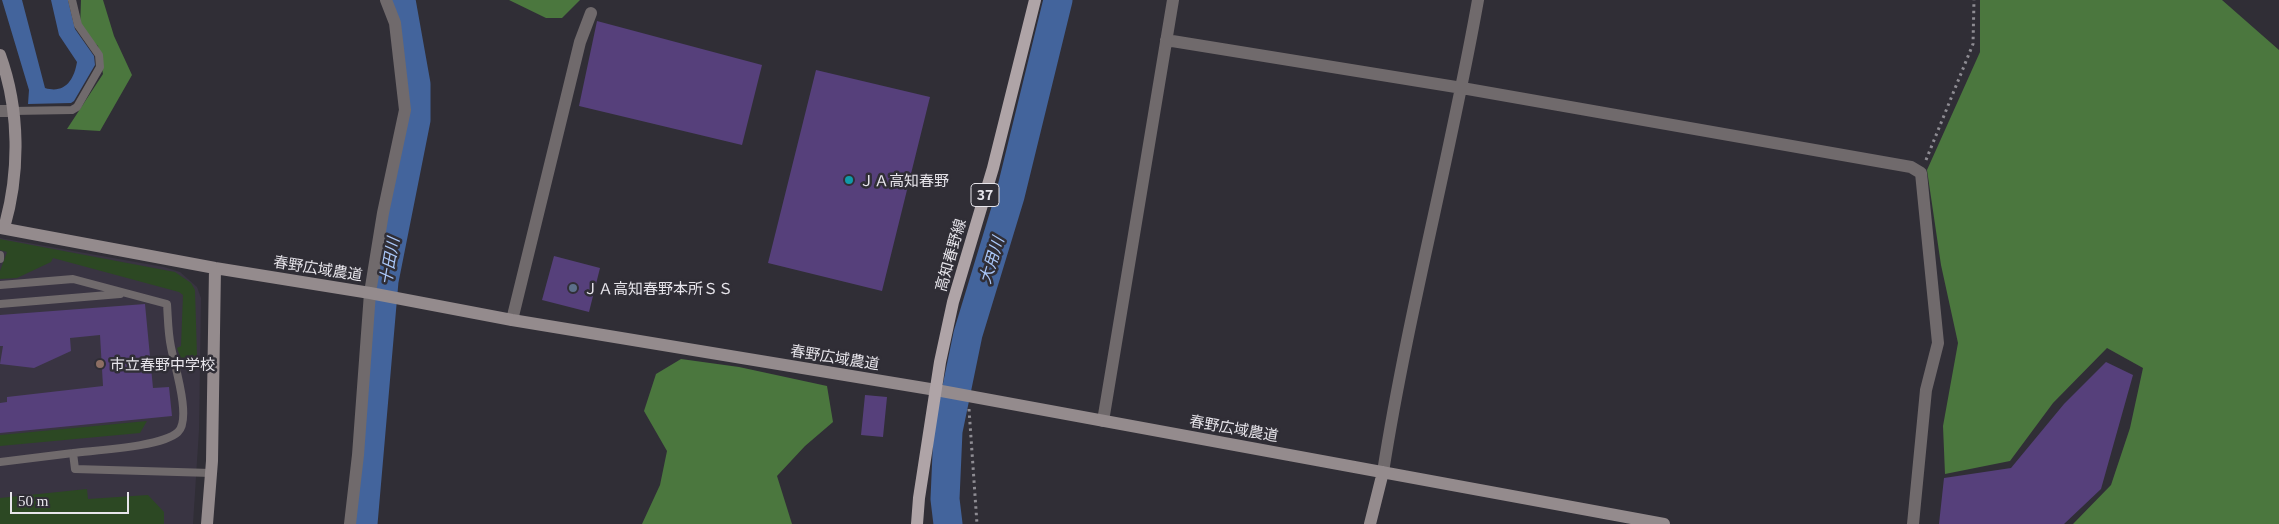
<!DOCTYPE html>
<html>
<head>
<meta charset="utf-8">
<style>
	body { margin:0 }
	#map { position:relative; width:2279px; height:524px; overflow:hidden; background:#302e36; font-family:Georgia,serif }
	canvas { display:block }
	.scale { position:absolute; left:10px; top:492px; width:119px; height:22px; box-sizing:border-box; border:2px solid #e7e5eb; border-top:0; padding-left:6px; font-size:15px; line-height:18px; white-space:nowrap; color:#e7e5eb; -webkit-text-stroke:4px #302e36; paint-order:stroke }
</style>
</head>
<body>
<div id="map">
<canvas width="2279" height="524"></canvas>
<div class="scale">50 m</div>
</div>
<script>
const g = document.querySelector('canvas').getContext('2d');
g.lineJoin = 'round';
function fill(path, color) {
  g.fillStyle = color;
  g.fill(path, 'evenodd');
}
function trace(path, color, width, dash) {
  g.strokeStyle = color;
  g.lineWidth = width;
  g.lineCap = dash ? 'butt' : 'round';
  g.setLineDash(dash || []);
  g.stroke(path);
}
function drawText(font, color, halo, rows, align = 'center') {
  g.font = font + ' Georgia,"Noto Sans JP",serif';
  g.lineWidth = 5;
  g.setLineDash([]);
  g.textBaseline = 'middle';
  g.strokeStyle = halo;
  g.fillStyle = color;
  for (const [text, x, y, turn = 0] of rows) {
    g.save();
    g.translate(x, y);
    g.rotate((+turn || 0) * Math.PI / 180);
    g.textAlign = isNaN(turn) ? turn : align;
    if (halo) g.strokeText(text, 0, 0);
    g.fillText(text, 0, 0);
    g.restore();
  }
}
const built = new Path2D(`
	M0,238L164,267L180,272L197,287L201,298L199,430L193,524H0Z`);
const green = new Path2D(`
	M0,239L175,272L191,283L195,290L197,356L191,364L182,362L177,348L181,346L183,295L179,292L53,258L51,262L17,278L0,279V271L7,252L0,250Z
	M147,421L140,433L0,446V435Z
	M87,489L88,499L148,495L164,512V524H0V498Z`);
const forest = new Path2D(`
	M81,0H103L114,36L132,75L100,131L67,129L103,74L98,46L80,30Z
	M509,0H580L562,18H546Z
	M1980,0H2222L2279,50V524H2073L2111,485L2130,428L2143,368L2107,348L2053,403L2010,461L1945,474L1943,426L1958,343L1941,265L1927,170L1980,52Z
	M681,359L739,367L827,386L833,422L805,446L777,476L792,524H642L660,485L667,451L644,411L656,374Z`);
const water = new Path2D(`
	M2,0H22L45,88C65,94 74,80 77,62L59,35L51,0H68L75,29L94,56L95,65L74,101L71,103L28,104L29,90Z`);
const river = new Path2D(`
	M363,524L384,281L416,120V84L401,0
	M948,524L945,499L948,431L968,334L1010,196L1058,0`);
const building = new Path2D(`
	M597,21L762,65L742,145L579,106Z
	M816,70L930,97L882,291L768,263Z
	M554,256L600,268L589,312L542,300Z
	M145,304L153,388L169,387L172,416L0,433V403L7,402V397L103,386L100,335L70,338L71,351L34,368L0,364L3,346H0V315Z
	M2106,362L2133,375L2101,489L2064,524H1939L1944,478L2011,468L2064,404Z
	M865,395L887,397L883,437L861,435Z`);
const path = new Path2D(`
	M1926,160L1973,44L1974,0
	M969,409L977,524`);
const lane = new Path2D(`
	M13,111L72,110L77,107L100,67L99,55L78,25L72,0
	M0,255V259
	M0,285L73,279L167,304C168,318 168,333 171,347C174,364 192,419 178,432C162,447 97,450 73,453
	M0,304L120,294
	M0,462L73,453L75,469L211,473`);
const street = new Path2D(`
	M1166,40L1462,88L1911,167L1921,173L1938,343L1926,390L1913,524
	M0,111H13
	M512,320L580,42L591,13
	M1103,421L1173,0
	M1383,472C1408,313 1450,158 1478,0
	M350,524L358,455L370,293L383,213L405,110L395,23L386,0`);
const secondary = new Path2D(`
	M0,55C20,110 20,173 4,228
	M0,228L215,268L370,293L512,320L936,390L1664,524
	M207,524L212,461L215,268
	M1370,524L1383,472`);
const primary = new Path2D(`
	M917,524L919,498L940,362L953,302L993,168L1035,0`);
const markers = [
	[849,180,5,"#0f9aa8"],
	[573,288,5,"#5c6f8a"],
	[100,364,5,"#8d6e63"]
];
const shields = [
	[985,195,28]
];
const shieldNames = [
	["37",985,195]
];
const poiNames = [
	["ＪＡ高知春野",859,180],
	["ＪＡ高知春野本所ＳＳ",583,288],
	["市立春野中学校",110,364]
];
const streetNames = [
	["高知春野線",950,255,-74],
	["春野広域農道",318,268,9],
	["春野広域農道",835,357,9],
	["春野広域農道",1234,428,10]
];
const waterNames = [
	["大用川",991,260,-73],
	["十田川",389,261,-80]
];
fill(built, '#393442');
fill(green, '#2c4823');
fill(forest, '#4b773e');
fill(water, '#43649c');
trace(river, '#43649c', 29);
fill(building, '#56407b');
trace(path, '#8e8c93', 3, [2.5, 4]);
trace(lane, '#706a6c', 8);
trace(street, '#706a6c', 12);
trace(secondary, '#948b8d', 12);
trace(primary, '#afa4a7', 12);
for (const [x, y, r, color] of markers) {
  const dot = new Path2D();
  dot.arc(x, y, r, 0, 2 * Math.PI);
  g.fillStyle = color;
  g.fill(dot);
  trace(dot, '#302e36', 2);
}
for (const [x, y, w] of shields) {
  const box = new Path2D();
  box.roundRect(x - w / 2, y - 11.5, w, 23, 4);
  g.fillStyle = '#302e36';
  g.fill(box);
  trace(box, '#e7e5eb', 1);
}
drawText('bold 14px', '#e7e5eb', null, shieldNames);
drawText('15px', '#e7e5eb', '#302e36', poiNames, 'left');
drawText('15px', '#e7e5eb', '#302e36', streetNames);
drawText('italic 16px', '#aac7f8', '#302e36', waterNames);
</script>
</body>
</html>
